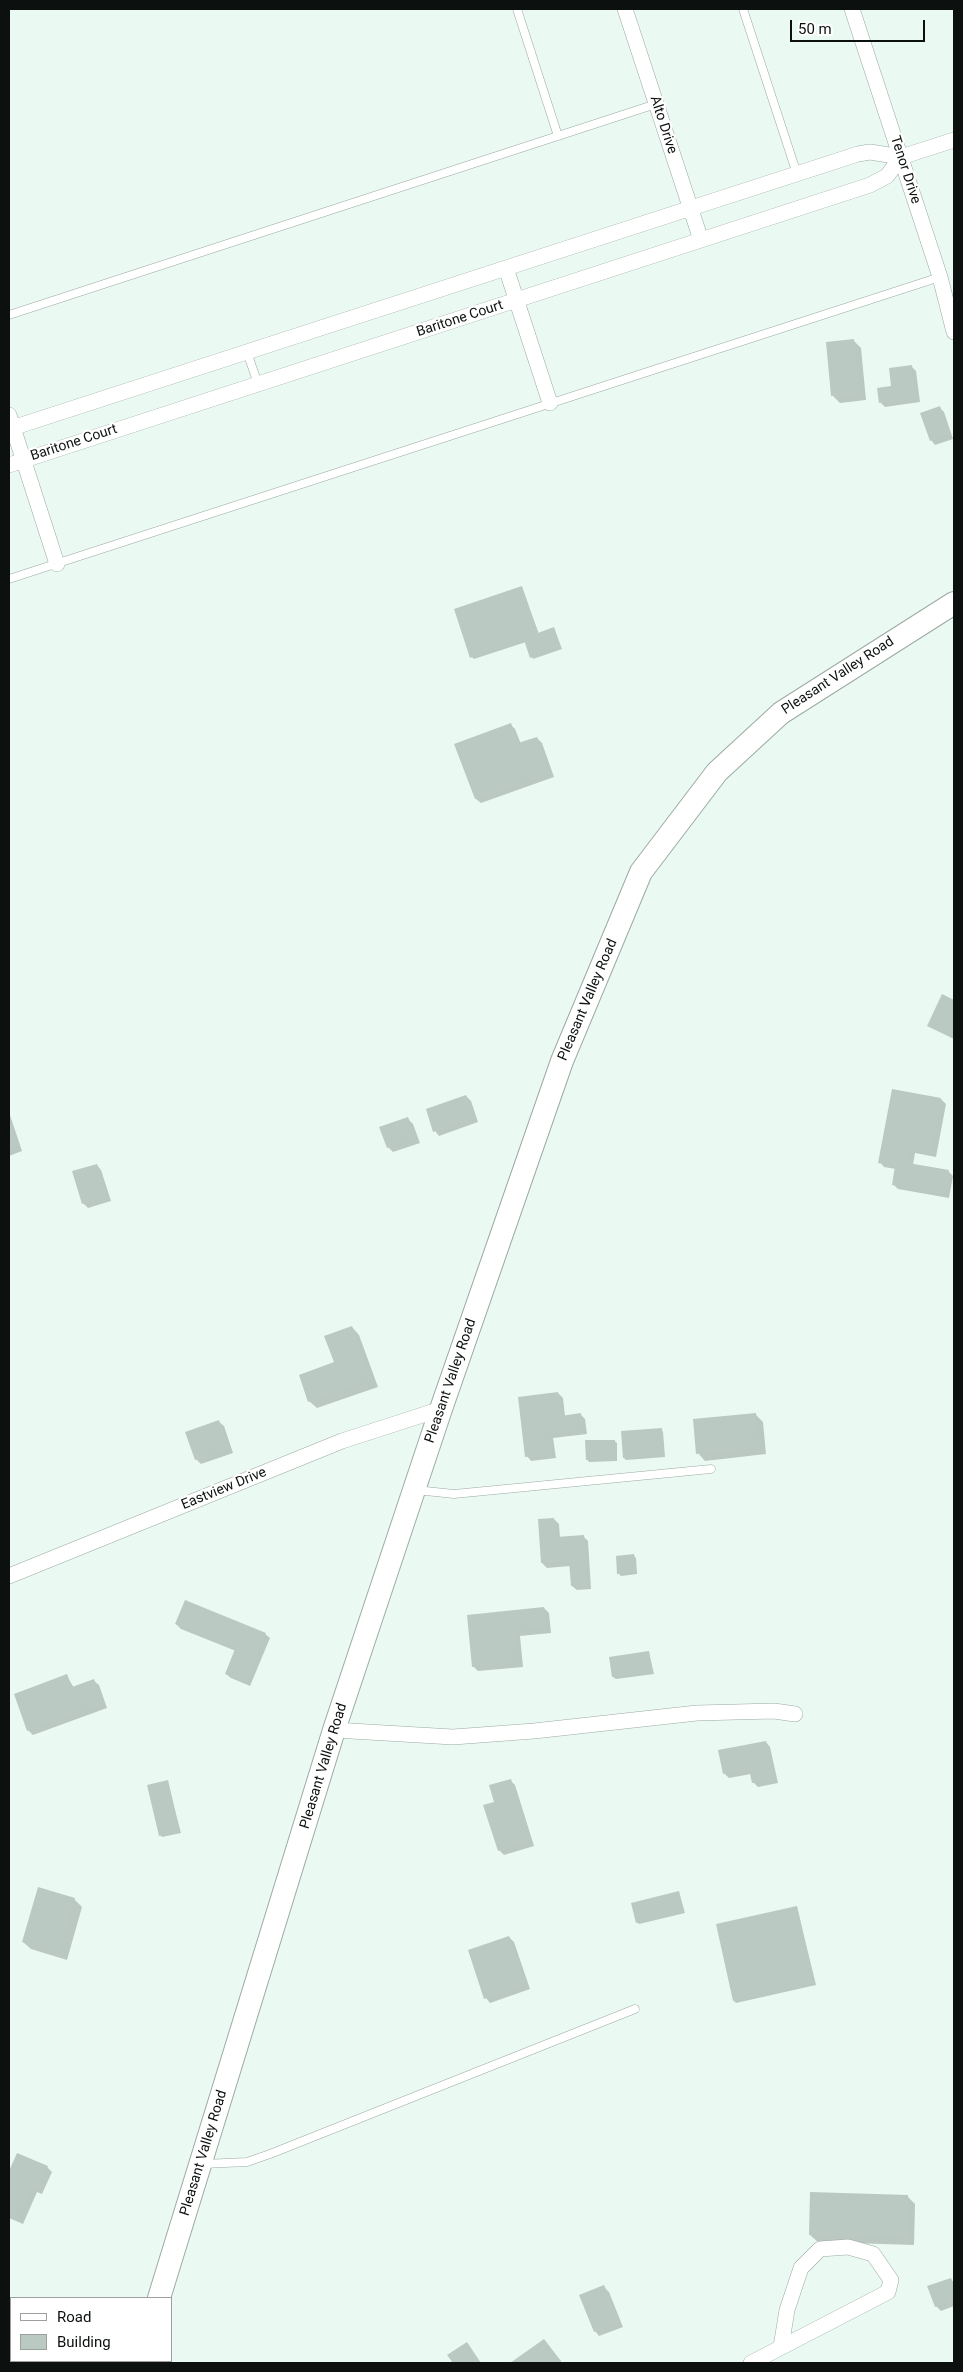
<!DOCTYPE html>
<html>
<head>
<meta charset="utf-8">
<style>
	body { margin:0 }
	#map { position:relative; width:963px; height:2372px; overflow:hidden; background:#eafaf2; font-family:Roboto,sans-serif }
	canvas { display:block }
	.frame { position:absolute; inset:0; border:10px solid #0c110f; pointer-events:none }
	.legend { position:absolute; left:10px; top:2297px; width:162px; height:65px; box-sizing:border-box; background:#fff; border:1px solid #9ea09f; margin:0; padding:6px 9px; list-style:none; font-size:15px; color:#0c110f }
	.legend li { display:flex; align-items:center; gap:10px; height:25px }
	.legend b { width:25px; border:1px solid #9ea09f }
	.scale { position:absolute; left:790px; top:20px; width:135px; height:22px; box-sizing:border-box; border:2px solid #0c110f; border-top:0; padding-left:6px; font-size:15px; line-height:18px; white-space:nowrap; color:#0c110f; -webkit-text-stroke:4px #fff; paint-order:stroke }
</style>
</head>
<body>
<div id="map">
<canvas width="963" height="2372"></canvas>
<div class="frame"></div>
<ul class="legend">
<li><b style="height:6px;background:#fff"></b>Road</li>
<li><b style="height:14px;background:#bac9c2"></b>Building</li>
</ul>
<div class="scale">50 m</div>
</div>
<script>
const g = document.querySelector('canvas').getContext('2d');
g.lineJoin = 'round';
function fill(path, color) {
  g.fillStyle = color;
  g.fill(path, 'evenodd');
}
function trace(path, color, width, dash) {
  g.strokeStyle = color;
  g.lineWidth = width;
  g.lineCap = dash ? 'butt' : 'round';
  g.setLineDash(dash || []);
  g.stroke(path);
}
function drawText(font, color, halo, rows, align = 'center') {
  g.font = font + ' Roboto,sans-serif';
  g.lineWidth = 4.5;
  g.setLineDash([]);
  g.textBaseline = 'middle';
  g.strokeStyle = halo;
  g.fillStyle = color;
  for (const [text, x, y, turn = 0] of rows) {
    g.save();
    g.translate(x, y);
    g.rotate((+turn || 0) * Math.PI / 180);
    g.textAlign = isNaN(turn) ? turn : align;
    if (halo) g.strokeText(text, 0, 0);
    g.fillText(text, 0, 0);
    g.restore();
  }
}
const shadow = new Path2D(`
	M854,341L861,348L866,400L840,403L832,395Z
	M911,366L916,371L920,402L885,407L880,402Z
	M939,407L944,412L953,439L935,445L931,440Z
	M522,588L539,634L554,629L562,649L533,659L526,642L474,659L472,657Z
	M511,725L515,729L521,744L537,738L542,743L554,777L481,803L476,799Z
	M466,1096L471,1101L478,1122L439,1136L435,1131Z
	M941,1099L946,1104L936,1157L915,1153L913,1165L948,1171L953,1176L949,1198L898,1189L893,1184L896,1169L884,1167L880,1162Z
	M9,1112L22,1151L9,1156Z
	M408,1119L413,1124L420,1143L393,1152L388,1147Z
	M97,1165L101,1170L111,1201L88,1208L83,1203Z
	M352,1327L359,1335L378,1387L317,1408L309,1401L335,1363Z
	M558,1393L563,1398L565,1416L580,1414L585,1419L587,1434L553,1438L556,1458L531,1461L527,1456Z
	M755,1414L763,1422L766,1454L705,1461L698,1453Z
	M219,1422L224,1426L233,1453L201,1464L196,1459Z
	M661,1430L663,1432L665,1457L626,1460L624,1458Z
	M614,1441L617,1443V1461L589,1462L587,1459Z
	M554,1519L559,1524L560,1538L583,1536L588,1541L591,1589L577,1590L572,1586L570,1566L547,1568L542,1563Z
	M634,1556L636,1558L637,1574L621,1576L619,1574Z
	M544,1608L549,1613L551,1633L520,1636L523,1667L478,1671L473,1666L468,1616Z
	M176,1624L265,1634L270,1638L250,1686L231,1678L226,1674L236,1651L181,1629Z
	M649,1652L654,1674L616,1679L613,1677Z
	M67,1676L74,1688L94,1681L99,1685L107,1708L33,1735L28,1730Z
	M766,1742L770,1747L778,1783L758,1787L753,1782L751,1774L729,1778L724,1773Z
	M510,1780L515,1785L534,1846L504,1855L499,1850L496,1803Z
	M167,1781L181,1833L162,1837L160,1835Z
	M679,1893L685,1913L639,1924L637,1922Z
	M74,1899L82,1907L67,1960L31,1949L23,1942Z
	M797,1907L816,1985L736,2003L734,2001Z
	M509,1937L514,1942L530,1989L490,2003L486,1998Z
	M47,2167L52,2172L42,2194L37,2192L23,2224L9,2218V2172Z
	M908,2197L915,2204L914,2245L818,2242L810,2235Z
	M951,2279L954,2283V2306L941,2311L936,2306Z
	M604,2287L609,2292L623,2327L599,2336L595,2331Z
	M544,2340L562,2363H513Z`);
const building = new Path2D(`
	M854,339L859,393L831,396L826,342Z
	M912,365L916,398L879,403L877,388L891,386L889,368Z
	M940,406L949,434L930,441L920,413Z
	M522,586L538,633L554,627L561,647L530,658L524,640L470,658L454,609Z
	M511,723L518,743L537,737L550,772L475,799L454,744Z
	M942,994L954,1000V1039L927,1026Z
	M892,1089L941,1098L931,1153L910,1149L908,1163L949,1170L944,1194L892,1185L895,1166L878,1163Z
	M466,1095L474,1118L433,1132L426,1109Z
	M408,1117L416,1138L387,1148L379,1127Z
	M9,1118L18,1146L9,1149Z
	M97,1164L107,1196L82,1204L72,1171Z
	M352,1326L371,1379L308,1402L299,1375L334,1362L324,1336Z
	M558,1392L561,1416L581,1413L583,1429L549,1434L552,1454L525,1457L518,1397Z
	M756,1413L759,1447L696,1454L693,1419Z
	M219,1420L229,1448L195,1460L185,1432Z
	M662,1428L664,1455L623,1458L621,1431Z
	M585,1440H615V1460H586Z
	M554,1518L556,1537L584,1535L587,1585L571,1586L569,1561L541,1563L538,1519Z
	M634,1554L636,1572L617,1574L616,1556Z
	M185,1600L266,1633L245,1682L225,1674L235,1649L175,1624Z
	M544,1607L546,1628L515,1631L519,1662L472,1667L467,1615Z
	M649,1651L652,1672L612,1677L609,1657Z
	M67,1674L72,1687L94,1679L103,1703L27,1731L14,1694Z
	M766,1741L774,1778L752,1783L749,1769L723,1774L718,1750Z
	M511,1779L530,1841L498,1851L483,1805L494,1802L489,1785Z
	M168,1780L180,1831L159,1836L147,1785Z
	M38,1887L75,1898L59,1953L22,1942Z
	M679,1891L684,1911L636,1923L631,1903Z
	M797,1906L814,1983L733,2001L716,1924Z
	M509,1936L526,1985L484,1999L468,1950Z
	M17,2153L48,2166L37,2190L32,2188L18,2220L9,2216V2171Z
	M810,2192L908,2195L907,2238L809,2235Z
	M951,2278L954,2287V2300L935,2307L927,2286Z
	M604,2285L619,2322L594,2332L579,2295Z
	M544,2339L561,2361L558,2363H510Z
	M467,2342L481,2363H453L447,2355Z`);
const lane = new Path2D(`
	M517,9L558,136
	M743,9L797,174
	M9,315L656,104
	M247,352L258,384
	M9,579L940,277
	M416,1490L454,1494L711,1469
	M203,2164L247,2162L270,2154L635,2009`);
const street = new Path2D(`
	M625,9L701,240
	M852,9L940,277L954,332
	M506,268L550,403
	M9,415L57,564
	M9,429L858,154L870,152L901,157L954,140
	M9,465L870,185L887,176L901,157
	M9,1576L342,1441L441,1409
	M334,1730L453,1737L534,1731L697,1713L774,1711L795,1714
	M751,2363L888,2292L891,2280L873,2254L848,2247L820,2249L801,2268L787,2310L781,2347`);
const secondary = new Path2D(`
	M159,2298L334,1730L441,1409L562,1061L641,872L717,772L781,713L954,603
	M139,2363L140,2361`);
const streetNames = [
	["Alto Drive",663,125,72],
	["Tenor Drive",905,170,72],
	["Baritone Court",460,319,-18],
	["Baritone Court",74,443,-18],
	["Pleasant Valley Road",838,676,-33],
	["Pleasant Valley Road",588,1000,-67],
	["Pleasant Valley Road",451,1381,-71],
	["Eastview Drive",224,1489,-22],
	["Pleasant Valley Road",324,1766,-73],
	["Pleasant Valley Road",204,2153,-73]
];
fill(shadow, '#0003');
fill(building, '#bac9c2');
trace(lane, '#9baaa2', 9);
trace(street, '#9baaa2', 16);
trace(secondary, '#9baaa2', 24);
trace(lane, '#fff', 8);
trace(street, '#fff', 15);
trace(secondary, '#fff', 22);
drawText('14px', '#0c110f', '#fff', streetNames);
</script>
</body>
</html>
